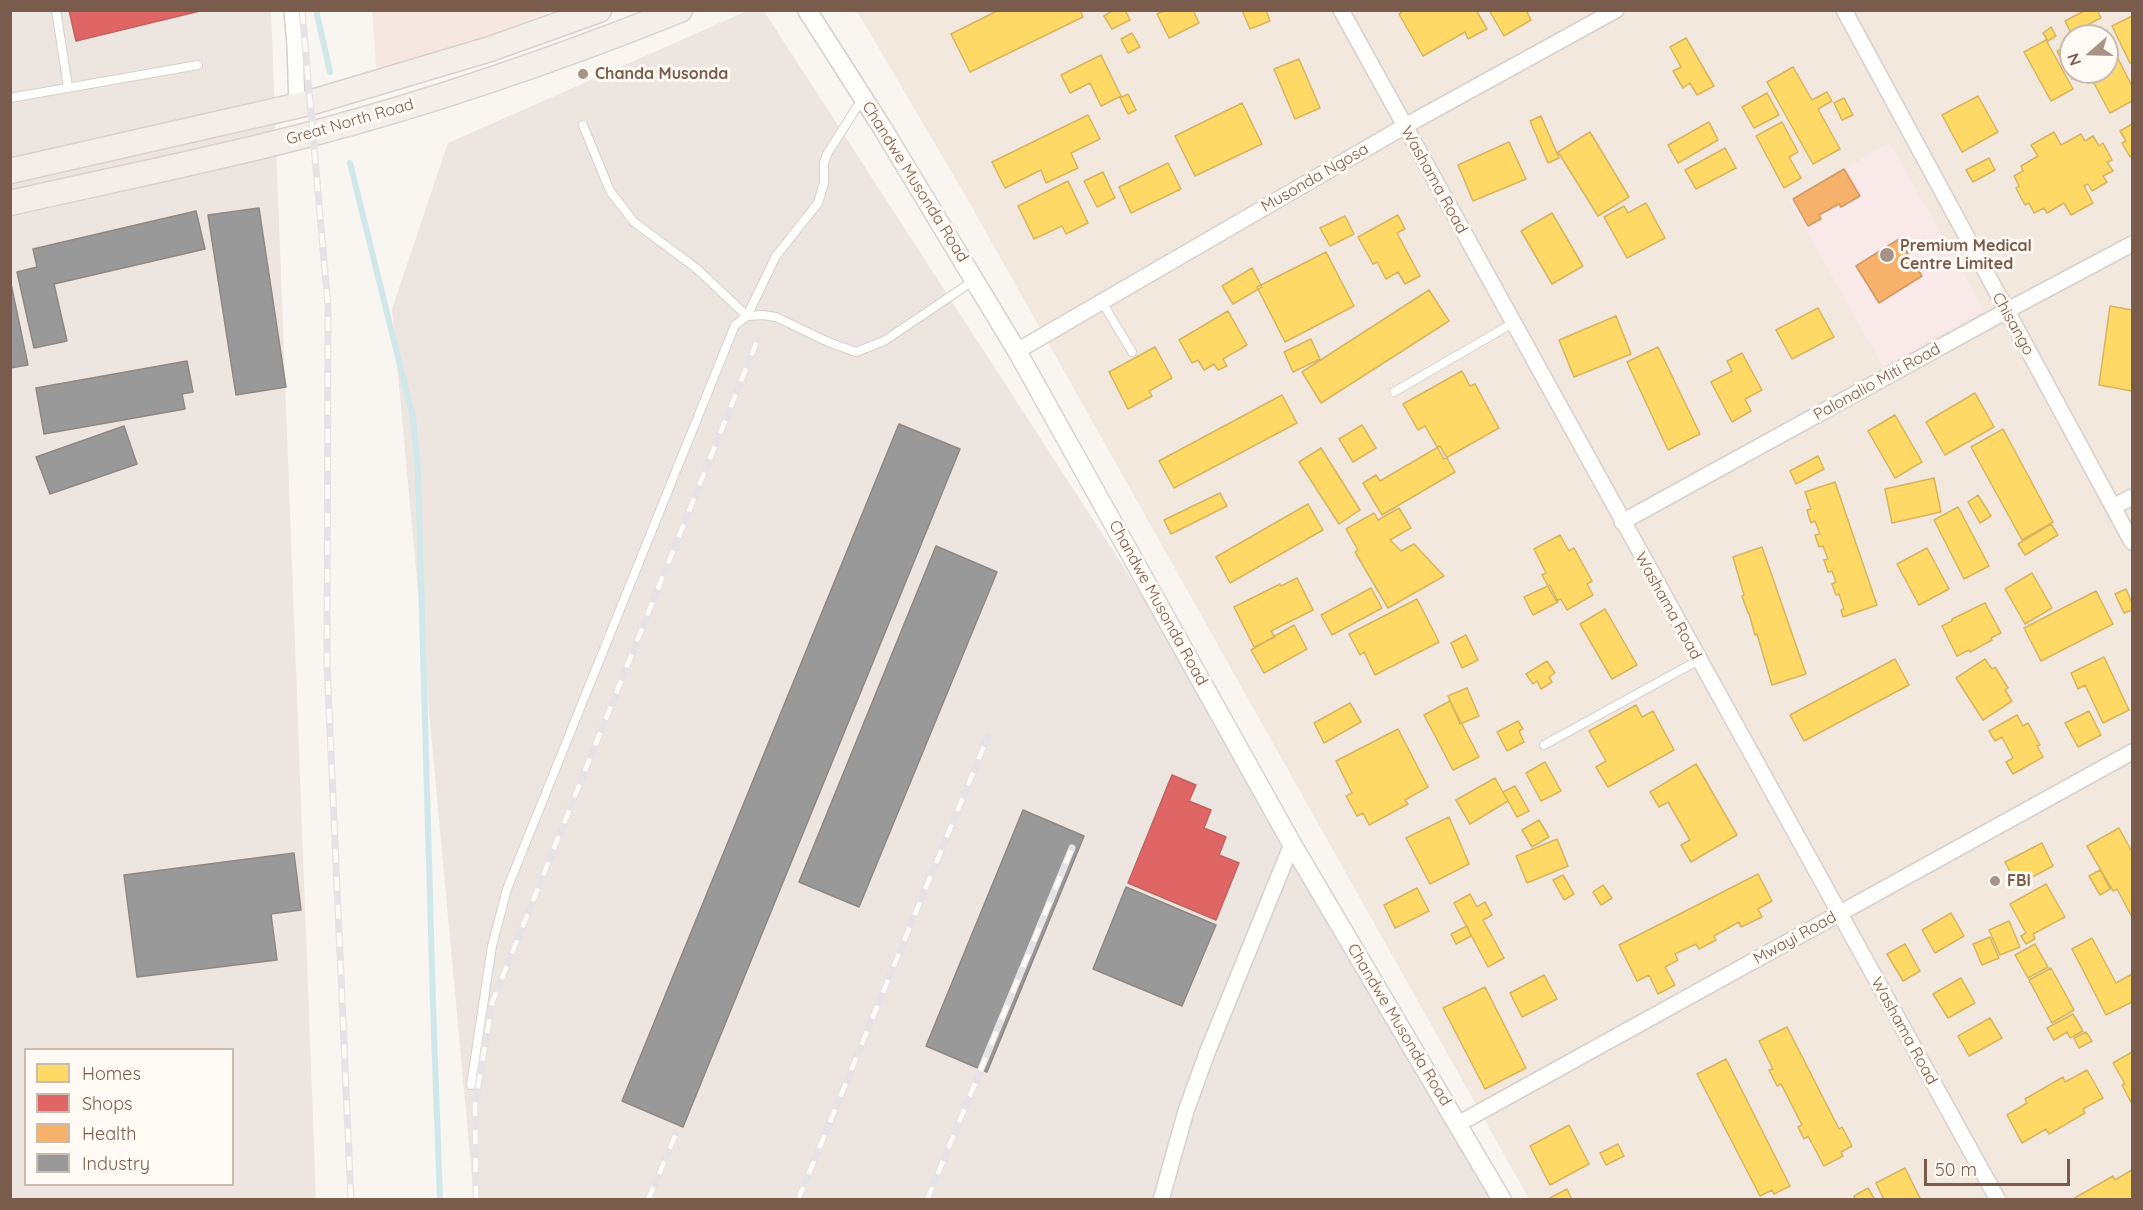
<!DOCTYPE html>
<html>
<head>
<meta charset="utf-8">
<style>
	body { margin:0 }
	#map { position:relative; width:2143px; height:1210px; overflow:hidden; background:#f9f5f0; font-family:Quicksand,sans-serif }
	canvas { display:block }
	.frame { position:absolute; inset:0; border:12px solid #7a5c4d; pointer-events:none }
	.legend { position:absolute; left:24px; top:1048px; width:210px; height:138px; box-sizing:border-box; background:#fffaf3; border:2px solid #cabbb1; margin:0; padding:8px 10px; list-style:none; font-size:18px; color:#7a5c4d }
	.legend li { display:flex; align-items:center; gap:12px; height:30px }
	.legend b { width:30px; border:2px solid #cabbb1 }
	.north { position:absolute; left:2059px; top:24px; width:60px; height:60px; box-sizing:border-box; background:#fffaf3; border:2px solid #cabbb1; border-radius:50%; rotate:250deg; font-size:16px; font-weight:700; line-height:24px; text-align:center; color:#7a5c4d }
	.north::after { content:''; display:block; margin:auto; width:21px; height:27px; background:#a69286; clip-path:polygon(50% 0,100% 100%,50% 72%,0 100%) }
	.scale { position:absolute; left:1924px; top:1159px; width:146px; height:27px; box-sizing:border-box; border:3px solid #7a5c4d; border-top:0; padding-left:8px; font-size:18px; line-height:21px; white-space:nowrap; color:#7a5c4d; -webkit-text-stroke:4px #fffaf3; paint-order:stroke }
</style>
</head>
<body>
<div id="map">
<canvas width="2143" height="1210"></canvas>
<div class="frame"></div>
<ul class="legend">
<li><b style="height:16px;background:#ffd966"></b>Homes</li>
<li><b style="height:16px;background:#e06666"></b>Shops</li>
<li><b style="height:16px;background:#f6b26b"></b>Health</li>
<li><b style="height:16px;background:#999"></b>Industry</li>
</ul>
<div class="north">N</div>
<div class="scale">50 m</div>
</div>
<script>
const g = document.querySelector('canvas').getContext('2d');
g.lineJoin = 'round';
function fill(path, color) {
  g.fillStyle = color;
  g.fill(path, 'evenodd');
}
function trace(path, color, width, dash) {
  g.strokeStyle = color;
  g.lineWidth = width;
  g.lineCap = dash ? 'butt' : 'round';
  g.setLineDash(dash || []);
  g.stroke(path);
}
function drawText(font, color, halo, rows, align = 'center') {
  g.font = font + ' Quicksand,sans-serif';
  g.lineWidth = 6;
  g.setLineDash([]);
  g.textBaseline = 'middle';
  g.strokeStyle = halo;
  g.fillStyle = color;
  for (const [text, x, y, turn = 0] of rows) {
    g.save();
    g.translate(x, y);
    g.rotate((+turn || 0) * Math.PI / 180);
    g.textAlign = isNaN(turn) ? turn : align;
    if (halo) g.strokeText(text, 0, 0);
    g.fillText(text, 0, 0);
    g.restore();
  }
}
const residential = new Path2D(`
	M857,11H2132V1199H1529L968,200ZM2071,36H2107V72H2071Z`);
const commercial = new Path2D(`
	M372,10L552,11L377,78Z`);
const industrial = new Path2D(`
	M10,11H271L316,1199H11ZM26,1050H232V1184H26Z
	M747,11H764L1297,835L1510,1199H474L392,309L448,143Z`);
const medical = new Path2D(`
	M1890,143L1984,310L1883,367L1789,200Z`);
const homes = new Path2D(`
	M999,10H1080L1083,17L970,72L951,34Z
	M1114,10H1125L1130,20L1112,29L1104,16Z
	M1165,10H1193L1199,23L1169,38L1157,14Z
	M1242,10H1266L1270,21L1250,29Z
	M1405,10H1476L1487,29L1468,39L1465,32L1423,56L1399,14Z
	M1489,10H1526L1531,20L1504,36Z
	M2086,10H2097L2101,18L2071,33L2065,21Z
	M2132,16V62L2130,63L2112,26Z
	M2051,27L2056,36L2048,41L2043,33Z
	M1132,33L1140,47L1128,53L1121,39Z
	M2107,37L2132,86V101L2110,113L2088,72H2107Z
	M1686,38L1714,86L1697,95L1690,83L1683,88L1673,71L1681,67L1670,47Z
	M2046,40L2073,89L2051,101L2024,52Z
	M2071,45V62L2064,66L2057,51Z
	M1101,55L1121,96L1101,106L1090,83L1070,93L1061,75Z
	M1299,59L1320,108L1295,119L1274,69Z
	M2071,63V72L2084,74L2072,79L2065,66Z
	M1793,67L1812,100L1827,92L1832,101L1818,109L1840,149L1813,164L1767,82Z
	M1767,93L1779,115L1754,128L1742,107Z
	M1128,94L1136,110L1128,114L1120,98Z
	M1978,96L1998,132L1962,152L1942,115Z
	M1844,98L1853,115L1842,120L1834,103Z
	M1242,103L1262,144L1195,176L1175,136Z
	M1088,115L1100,139L1071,153L1078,168L1046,183L1041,170L1005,188L992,162Z
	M1541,116L1559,158L1548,163L1530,121Z
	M1709,122L1718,140L1678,163L1668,145Z
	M1782,122L1798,152L1789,157L1801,178L1784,188L1756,136Z
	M2132,124V155L2130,157L2122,143L2126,141L2120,131Z
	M1590,132L1629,197L1598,216L1558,152Z
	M2054,132L2061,145L2081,134L2085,141L2093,136L2099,146L2103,143L2112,160L2107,162L2113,171L2103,176L2107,182L2092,191L2088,184L2084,186L2093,203L2071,215L2064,203L2047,213L2044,208L2034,213L2029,203L2025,205L2016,188L2019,186L2014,176L2023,171L2021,166L2038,156L2031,145Z
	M1509,142L1526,179L1473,201L1458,165Z
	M1725,148L1736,168L1696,189L1685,170Z
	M1989,158L1995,170L1973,182L1966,170Z
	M1168,163L1181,189L1131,213L1119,187Z
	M1103,172L1115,198L1097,207L1084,181Z
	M1068,181L1088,223L1066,234L1062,226L1034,239L1018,206Z
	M1646,203L1665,238L1627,258L1604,217L1624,206L1628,213Z
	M1552,213L1583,266L1552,284L1521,231Z
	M1398,215L1405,229L1397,233L1420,276L1405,284L1398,272L1386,279L1377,262L1373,264L1358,237Z
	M1345,216L1354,234L1330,246L1320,228Z
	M1326,252L1354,306L1285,342L1257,287Z
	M1252,268L1262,287L1233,304L1222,286Z
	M1429,290L1449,321L1321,403L1302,372Z
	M2110,306L2132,310V391L2099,385Z
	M1818,308L1834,337L1792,359L1776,330Z
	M1228,311L1247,345L1223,359L1227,366L1218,370L1214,364L1204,370L1198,360L1192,363L1179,340Z
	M1616,316L1631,354L1574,377L1559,340Z
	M1311,339L1320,359L1293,372L1284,352Z
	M1155,347L1172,378L1149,391L1152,396L1128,409L1109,372Z
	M1658,347L1700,434L1668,450L1627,362Z
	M1742,353L1762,390L1745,399L1751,411L1732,422L1711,382L1732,371L1727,361Z
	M1462,371L1470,386L1475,384L1499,428L1444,459L1425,426L1418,430L1403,404Z
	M1975,393L1994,427L1945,455L1926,422Z
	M1282,395L1297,423L1174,488L1159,461Z
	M1895,415L1922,462L1895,478L1868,431Z
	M1362,425L1376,448L1353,462L1339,439Z
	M2003,429L2053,522L2022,540L1971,447Z
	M1440,446L1455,472L1382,515L1363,483L1376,475L1380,481Z
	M1321,448L1360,510L1339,524L1299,462Z
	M1818,456L1824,469L1796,484L1790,471Z
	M1934,478L1941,512L1892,523L1885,489Z
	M1835,482L1877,605L1843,617L1841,610L1844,609L1839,594L1836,595L1832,584L1836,582L1832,571L1828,572L1824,560L1828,559L1823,546L1819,547L1815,535L1820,534L1815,521L1811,523L1807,510L1811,509L1805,492Z
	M1220,493L1227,506L1171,534L1164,520Z
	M1978,495L1991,516L1980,523L1968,502Z
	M1308,504L1323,530L1230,583L1216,557Z
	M1958,507L1989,566L1964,579L1934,520Z
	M1399,508L1411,528L1390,540L1401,551L1414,544L1444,576L1388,608L1355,552L1358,550L1346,529L1374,513L1378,520Z
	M2051,524L2058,535L2025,555L2018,544Z
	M1560,535L1569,551L1574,548L1592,581L1587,584L1593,595L1567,610L1561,599L1556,601L1542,575L1546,573L1534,549Z
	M1762,547L1806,674L1772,685L1757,634L1755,635L1749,613H1748L1742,596L1744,595L1733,557Z
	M1927,548L1949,589L1919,605L1897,564Z
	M2032,573L2052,608L2025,624L2005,589Z
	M1297,578L1313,610L1271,631L1275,637L1254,647L1234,607L1280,584L1281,586Z
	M1550,585L1558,602L1533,615L1524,597Z
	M1371,588L1382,608L1332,635L1321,615Z
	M2126,589L2132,603V610L2124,613L2115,594Z
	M2096,591L2113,624L2041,661L2024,628Z
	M1417,599L1439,642L1375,675L1364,652L1360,655L1349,634Z
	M1985,603L2001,633L1991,638L1992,640L1970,652L1969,650L1957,656L1942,626L1952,621V619Z
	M1605,609L1637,665L1612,679L1580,624Z
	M1294,625L1307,649L1264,673L1251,650Z
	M1466,635L1478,660L1462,668L1451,643Z
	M2104,657L2129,710L2103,723L2085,685L2078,689L2071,673Z
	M1895,659L1909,685L1804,741L1790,715Z
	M1985,659L1992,669L1995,667L2008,688L2005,690L2012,701L1983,720L1956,678Z
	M1547,661L1555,673L1549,677L1552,682L1541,689L1537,681L1533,684L1526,674Z
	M1467,688L1479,716L1460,724L1448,696Z
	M1450,701L1479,757L1453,770L1424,715Z
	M1350,703L1361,722L1324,743L1314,723Z
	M1636,705L1642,717L1653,711L1674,750L1608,787L1596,767L1606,761L1589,731Z
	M2089,711L2101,735L2078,747L2065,723Z
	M2017,715L2023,726L2028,723L2040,745L2037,746L2043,757L2013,774L2006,762L2013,758L2002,737L1995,741L1989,731Z
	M1518,721L1523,729L1519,731L1524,742L1507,751L1497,732Z
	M1398,729L1428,787L1405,800L1408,804L1369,825L1363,813L1357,816L1346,796L1352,793L1336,761Z
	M1545,762L1561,791L1541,801L1526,773Z
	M1696,764L1737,835L1691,862L1681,845L1690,840L1668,802L1659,807L1650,792Z
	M1495,778L1508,801L1470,824L1456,800Z
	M1515,786L1529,811L1517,817L1503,792Z
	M1449,817L1469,864L1430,884L1406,838Z
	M1539,820L1549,837L1532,847L1522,830Z
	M2119,828L2132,852V917L2117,889L2113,891L2087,846Z
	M1557,839L1568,866L1527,883L1516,856Z
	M2042,843L2053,866L2017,885L2005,862Z
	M2100,870L2110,889L2100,895L2089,876Z
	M1758,874L1772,901L1758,909L1762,917L1741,927L1739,922L1714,936L1716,940L1699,949L1696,944L1675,954L1678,960L1665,967L1675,985L1658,994L1649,975L1637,981L1619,945Z
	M1563,875L1574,894L1564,900L1553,880Z
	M2046,884L2065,917L2033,934L2035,939L2026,944L2021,936L2026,933L2010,904Z
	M1603,885L1612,898L1601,905L1593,892Z
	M1417,888L1429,911L1395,928L1384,905Z
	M1470,894L1477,907L1485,902L1492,915L1483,920L1504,958L1488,967L1454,903Z
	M1951,913L1964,936L1935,953L1922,930Z
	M2009,921L2020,947L2000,955L1989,930Z
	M1467,926L1471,936L1456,944L1451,934Z
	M1990,937L1999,958L1982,965L1973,944Z
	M2092,938L2116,983L2132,974V1002L2106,1015L2072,949Z
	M1905,944L1920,971L1903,981L1887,954Z
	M2035,944L2048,967L2028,978L2015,955Z
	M2051,968L2074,1010L2052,1023L2029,980Z
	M1544,975L1557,999L1522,1017L1510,993Z
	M1961,978L1975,1003L1948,1018L1933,994Z
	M1485,987L1526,1068L1485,1089L1443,1008Z
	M2073,1014L2083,1031L2070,1038L2067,1032L2054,1040L2047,1028Z
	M1990,1018L2002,1038L1969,1056L1958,1036Z
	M1787,1027L1839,1129L1842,1127L1852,1146L1841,1152L1843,1156L1824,1166L1808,1136L1804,1139L1798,1127L1802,1125L1781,1084L1777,1086L1769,1070L1773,1069L1759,1041Z
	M2086,1032L2092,1041L2079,1048L2074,1038Z
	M2132,1052V1104L2122,1085L2125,1084L2113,1063Z
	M1726,1059L1790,1186L1774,1194L1772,1190L1760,1196L1697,1074Z
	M2087,1070L2103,1098L2083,1109L2085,1113L2049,1134L2046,1129L2022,1143L2007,1115L2027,1103L2025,1099L2063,1077L2065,1082Z
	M1569,1125L1589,1164L1550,1185L1530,1146Z
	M1618,1144L1624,1156L1606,1165L1600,1153Z
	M1905,1168L1921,1200H1884L1876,1183Z
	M2132,1170V1200L2073,1199L2113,1176L2115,1180Z
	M1868,1188L1875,1200H1856L1854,1196Z
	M1567,1189L1572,1200H1546Z`);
const shops = new Path2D(`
	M69,10H204L76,41Z
	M1172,775L1196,785L1189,801L1211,810L1204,828L1226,837L1219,855L1239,863L1216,920L1128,883Z`);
const health = new Path2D(`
	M1844,169L1860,196L1841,207L1839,204L1819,215L1821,219L1808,226L1793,199Z
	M1899,239L1922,276L1879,303L1856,266Z`);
const industry = new Path2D(`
	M259,208L286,387L236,395L208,215Z
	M196,211L205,249L54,284L67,341L34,348L17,272L37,267L33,249Z
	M10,279L28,365L10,368Z
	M187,361L193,392L182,394L185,409L44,434L36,388Z
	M899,424L960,449L683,1127L622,1101Z
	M124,426L137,464L50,494L36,457Z
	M936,546L997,572L859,907L799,882Z
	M1023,810L1084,836L987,1072L926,1046Z
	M294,853L301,910L271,914L277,960L137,977L124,875Z
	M1126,887L1216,925L1182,1006L1093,969Z`);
const stream = new Path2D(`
	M316,10L330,72
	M350,163L413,418L418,472L433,1005L440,1200`);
const service = new Path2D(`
	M56,10L68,87
	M10,98L198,65
	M583,125L610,191L634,222L696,268L747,316L776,256L818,203L824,183V163L827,154L862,99
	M1102,302L1132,352
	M1394,392L1513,323
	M1544,745L1699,660
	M471,1085L492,946L507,889L735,325L747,316L763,315L776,317L828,342L856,352L884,341L973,281`);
const minor = new Path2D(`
	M292,10L295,45L297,106
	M1341,10L1998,1200
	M1844,10L2132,542
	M1017,351L1405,126L1616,10
	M2113,507L2132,497
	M1622,522L2006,311L2132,244
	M1458,1124L2132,752
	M1161,1200L1186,1111L1207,1053L1292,844`);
const tertiary = new Path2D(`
	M807,10L883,129L1017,351L1292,844L1502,1200`);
const primary = new Path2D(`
	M10,171L309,103L490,49L599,10
	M10,203C111,180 212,160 311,134C436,101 560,58 680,10`);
const rail = new Path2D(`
	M302,10L328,306L327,663L351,1200
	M476,1200L475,1105L492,1003L757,341
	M648,1200L676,1134
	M798,1200L988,736
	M927,1200L1072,848`);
const markers = [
	[583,74,6,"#a69286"],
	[1887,255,8,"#a69286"],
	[1995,881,6,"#a69286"]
];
const poiNames = [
	["Chanda Musonda",595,74],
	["Premium Medical",1900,246],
	["Centre Limited",1900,264],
	["FBI",2007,881]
];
const streetNames = [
	["Great North Road",350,122,-16],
	["Musonda Ngosa",1315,178,-30],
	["Washama Road",1434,180,61],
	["Chandwe Musonda Road",915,182,58],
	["Chisango",2013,324,61],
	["Palonalio Miti Road",1877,382,-29],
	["Chandwe Musonda Road",1158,603,61],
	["Washama Road",1668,606,61],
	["Mwayi Road",1795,938,-29],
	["Chandwe Musonda Road",1399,1025,59],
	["Washama Road",1904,1031,61]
];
fill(residential, '#f2e8de');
fill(commercial, '#f6e8e1');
fill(industrial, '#ede5e0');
fill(medical, '#fae9e9');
fill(homes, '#ffd966');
trace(homes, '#d7b45e', 1.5);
fill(shops, '#e06666');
trace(shops, '#c1635e', 1.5);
fill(health, '#f6b26b');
trace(health, '#d19862', 1.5);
fill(industry, '#999');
trace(industry, '#908782', 1.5);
trace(stream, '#d0e8ea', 6);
trace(service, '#d7d1cb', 10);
trace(minor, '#d7d1cb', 18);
trace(tertiary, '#d7d1cb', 21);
trace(primary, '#dad1cc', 27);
trace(service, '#fefefd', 8);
trace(minor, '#fefefd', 15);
trace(tertiary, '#fefefd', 18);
trace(primary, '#f3eee8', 24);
trace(rail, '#e6e3e7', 7);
trace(rail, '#fffaf3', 4.5, [14]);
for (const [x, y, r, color] of markers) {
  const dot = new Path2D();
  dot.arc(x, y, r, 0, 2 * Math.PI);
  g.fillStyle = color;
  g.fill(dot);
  trace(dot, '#fffaf3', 2);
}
drawText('bold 16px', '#7a5c4d', '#fffaf3', poiNames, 'left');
drawText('16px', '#7a5c4d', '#fffaf3', streetNames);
</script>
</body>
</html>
